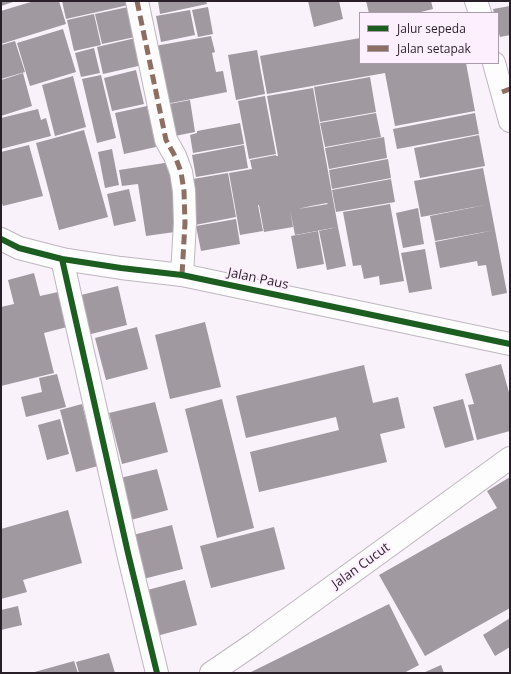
<!DOCTYPE html>
<html>
<head>
<meta charset="utf-8">
<style>
	body { margin:0 }
	#map { position:relative; width:511px; height:674px; overflow:hidden; background:#faf2fa; font-family:"Open Sans",sans-serif }
	canvas { display:block }
	.frame { position:absolute; inset:0; border:2px solid #281f28; pointer-events:none }
	.legend { position:absolute; left:359px; top:12px; width:140px; height:52px; box-sizing:border-box; background:#feeffe; border:1px solid #a89ca8; margin:0; padding:5px 7px; list-style:none; font-size:12px; color:#281f28 }
	.legend li { display:flex; align-items:center; gap:8px; height:20px }
	.legend b { width:20px; border:1px solid #a89ca8 }
</style>
</head>
<body>
<div id="map">
<canvas width="511" height="674"></canvas>
<div class="frame"></div>
<ul class="legend">
<li><b style="height:5px;background:#1b5e20"></b>Jalur sepeda</li>
<li><b style="height:5px;background:#8d6e63"></b>Jalan setapak</li>
</ul>
</div>
<script>
const g = document.querySelector('canvas').getContext('2d');
g.lineJoin = 'round';
function fill(path, color) {
  g.fillStyle = color;
  g.fill(path, 'evenodd');
}
function trace(path, color, width, dash) {
  g.strokeStyle = color;
  g.lineWidth = width;
  g.lineCap = dash ? 'butt' : 'round';
  g.setLineDash(dash || []);
  g.stroke(path);
}
function drawText(font, color, halo, rows, align = 'center') {
  g.font = font + ' "Open Sans",sans-serif';
  g.lineWidth = 4;
  g.setLineDash([]);
  g.textBaseline = 'middle';
  g.strokeStyle = halo;
  g.fillStyle = color;
  for (const [text, x, y, turn = 0] of rows) {
    g.save();
    g.translate(x, y);
    g.rotate((+turn || 0) * Math.PI / 180);
    g.textAlign = isNaN(turn) ? turn : align;
    if (halo) g.strokeText(text, 0, 0);
    g.fillText(text, 0, 0);
    g.restore();
  }
}
const building = new Path2D(`
	M1,1H16L1,6Z
	M34,1H59L66,24L1,44V11Z
	M62,1H133V4L66,19Z
	M158,1H206L207,4L160,14Z
	M308,1H339L343,19L314,27Z
	M366,1H431L433,9L417,13H369Z
	M510,6V35L500,37L498,30V13H494L493,9Z
	M128,7L135,37L102,44L95,14Z
	M208,7L213,34L198,37L192,10Z
	M190,10L195,35L161,42L156,16Z
	M94,14L101,45L74,51L67,20Z
	M63,29L76,72L30,86L17,43Z
	M211,36L215,52L212,53L216,72L223,71L227,92L166,104L155,46Z
	M140,37L147,64L103,74L97,47Z
	M360,38V63H466L475,111L395,126L385,73L267,94L260,56Z
	M15,41L25,72L1,79V45Z
	M94,48L100,73L81,77L75,53Z
	M257,50L265,94L236,100L228,55Z
	M136,70L144,104L112,111L104,78Z
	M23,73L32,106L1,116V80Z
	M101,75L116,138L97,143L82,79Z
	M73,76L86,127L55,136L42,85Z
	M370,77L376,112L320,122L314,87Z
	M313,88L338,227L295,235L290,209L293,227L264,232L259,205H258L263,231L240,235L229,173L252,169L250,160L276,155V156H278L267,96ZM327,203L328,204L298,209L311,206Z
	M265,96L276,154L249,159L238,101Z
	M190,100L195,132L170,137L164,105Z
	M147,106L156,147L124,154L115,113Z
	M38,109L41,120L46,118L51,136L1,149V118Z
	M376,113L381,137L325,147L320,123Z
	M475,113L479,134L397,149L393,129Z
	M240,123L244,144L193,153L190,135L197,133V131Z
	M84,130L108,217L59,230L36,143Z
	M479,135L485,166L420,178L414,148Z
	M384,137L387,158L329,169L325,148Z
	M29,145L43,196L3,206L1,201V152Z
	M244,145L248,168L196,177L192,155Z
	M112,149L119,185L105,188L98,152Z
	M388,159L391,178L332,189L329,170Z
	M171,162L182,231L146,236L138,184L122,186L119,170Z
	M483,168L490,204L421,217L414,181Z
	M228,173L236,217L195,225L187,180Z
	M391,179L395,202L336,212L332,190Z
	M129,189L136,221L114,226L107,194Z
	M390,204L404,281L380,285L379,276L364,279L361,265L353,266L343,212Z
	M490,204L495,230L435,241L430,216Z
	M418,208L424,244L403,248L396,213Z
	M236,219L240,244L201,251L196,226Z
	M338,227L346,266L327,270L319,231Z
	M495,230L507,293L492,296L486,265L478,266L477,261L440,268L435,242Z
	M318,231L324,264L297,269L291,236Z
	M425,249L432,289L409,293L401,253Z
	M34,273L40,296L58,292L67,327L44,333L54,373L1,386V307L14,304L8,280Z
	M118,286L127,325L87,335L77,296Z
	M205,322L221,387L170,399L155,335Z
	M137,327L148,369L106,380L95,338Z
	M501,364L510,396V431L477,440L468,405L474,404L465,374Z
	M364,365L373,403L398,397L405,428L380,434L387,462L259,492L250,452L339,430L336,417L246,438L236,396Z
	M57,374L66,407L26,417L21,397L42,392L39,378Z
	M222,399L254,528L217,538L185,409Z
	M463,399L474,440L445,448L433,407Z
	M155,402L168,452L122,464L109,413Z
	M82,404L98,466L76,472L60,410Z
	M60,419L69,454L47,460L38,425Z
	M157,469L168,510L127,521L116,479Z
	M510,477V608L425,656L379,575L497,508L487,491Z
	M68,510L82,563L23,580L27,592L1,599V529Z
	M172,525L183,569L139,580L129,536Z
	M274,527L285,569L211,588L200,546Z
	M185,580L197,625L153,637L140,592Z
	M389,604L419,665L404,673H249Z
	M18,606L22,625L1,630V610Z
	M510,618V647L495,656L483,635Z
	M109,653L115,673H79L76,662Z
	M74,661L78,673H31Z
	M441,665L444,673H423Z`);
const street = new Path2D(`
	M137,1L166,140L175,156L181,172L184,191L185,223L182,275
	M62,259L128,553L157,673`);
const secondary = new Path2D(`
	M476,1L480,13
	M494,63L510,121
	M1,239L19,248L62,259L121,268L182,275L510,344
	M211,673L255,643L510,458`);
const quiet = new Path2D(`
	M137,1L166,140L175,156L181,172L184,191L185,223L182,275
	M502,92L510,89`);
const cycleway = new Path2D(`
	M1,239L19,248L62,259L121,268L182,275L510,344
	M62,259L128,553L157,673`);
const streetNames = [
	["Jalan Paus",258,279,12],
	["Jalan Cucut",361,566,-36]
];
fill(building, '#a099a0');
trace(street, '#beb6be', 24);
trace(secondary, '#beb6be', 24);
trace(street, '#fefdfe', 22);
trace(secondary, '#fefdfe', 22);
trace(quiet, '#8d6e63', 5, [10, 5]);
trace(cycleway, '#1b5e20', 6);
drawText('13px', '#281f28', '#feeffe', streetNames);
</script>
</body>
</html>
